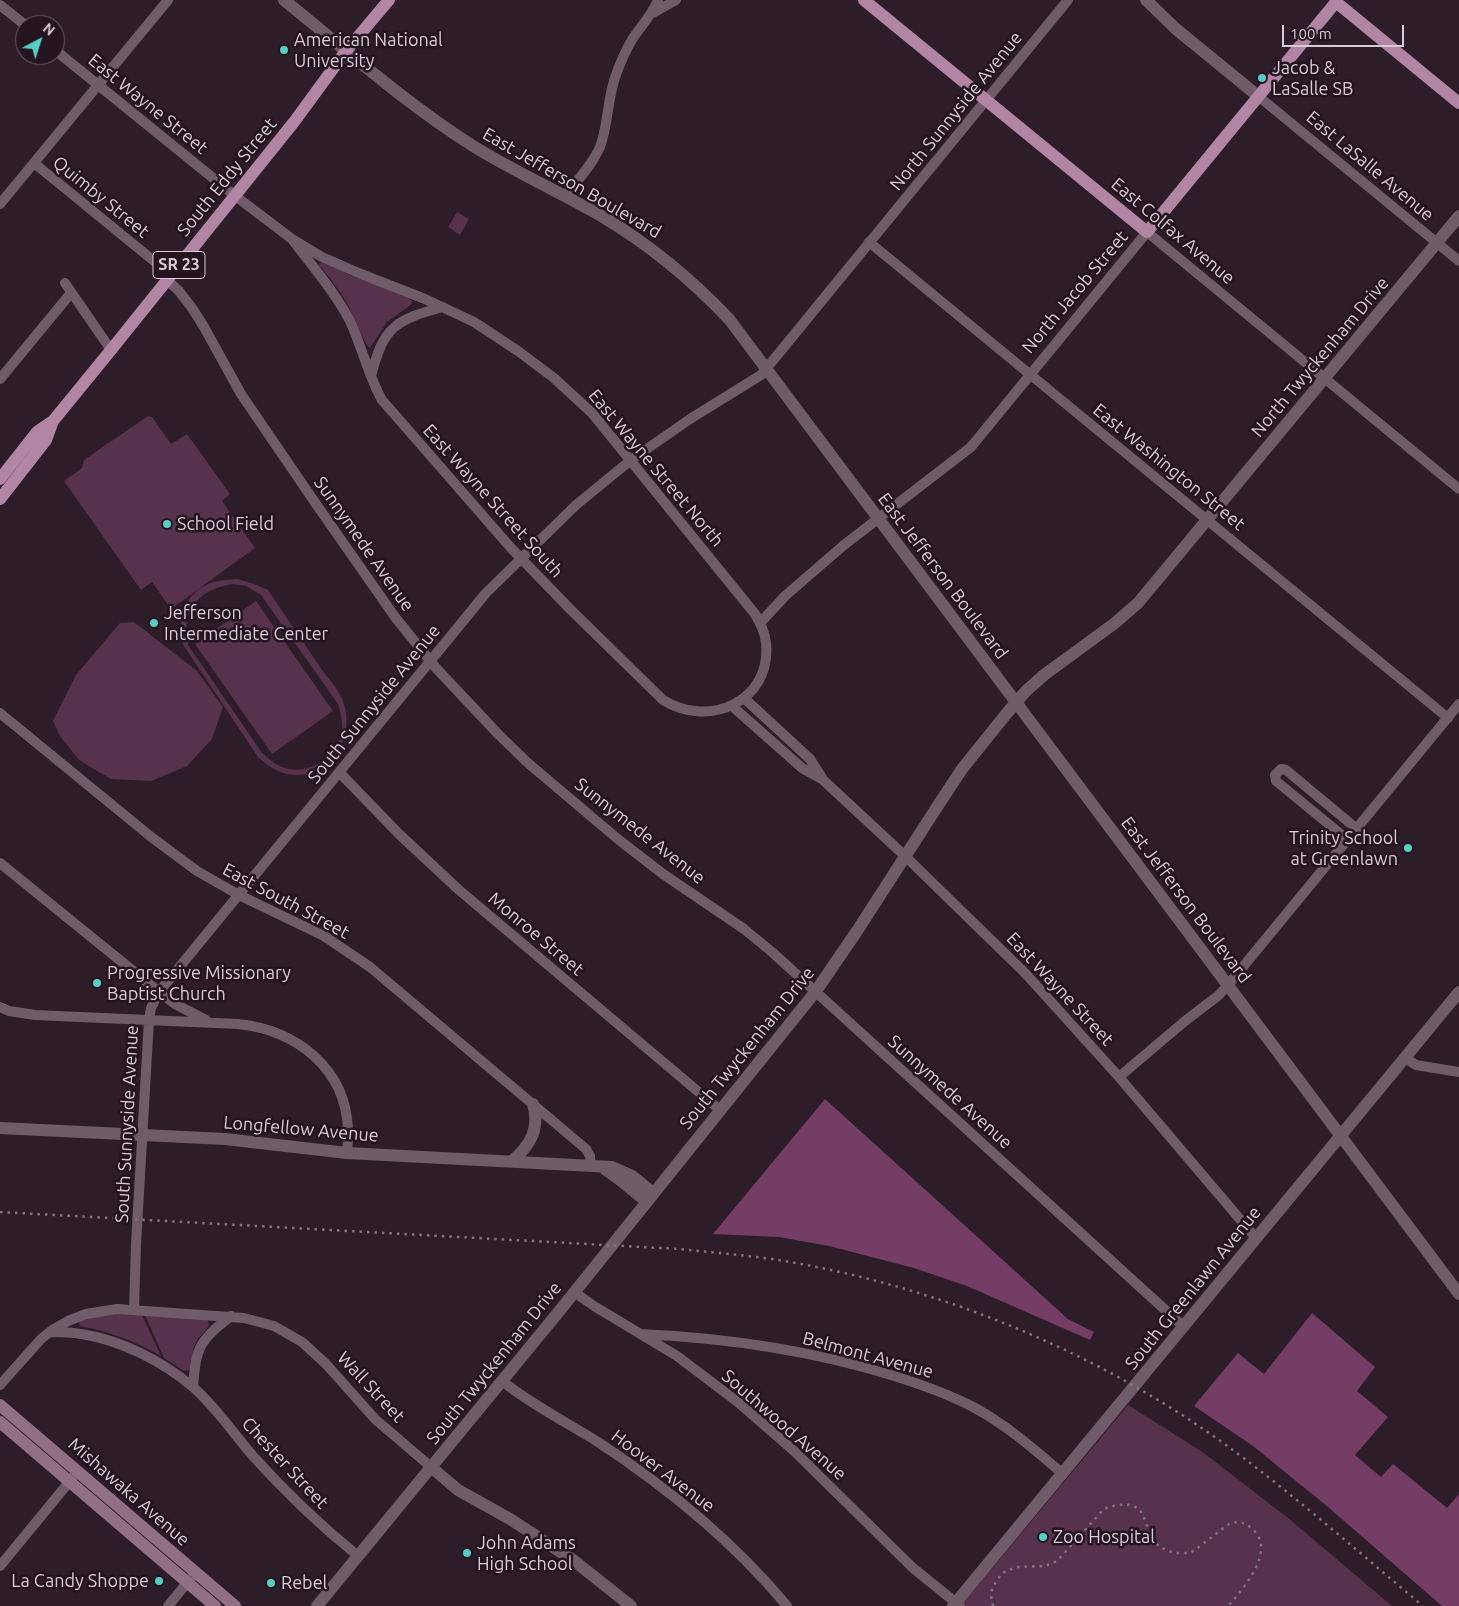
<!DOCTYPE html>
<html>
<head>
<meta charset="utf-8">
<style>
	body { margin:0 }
	#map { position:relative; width:1459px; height:1606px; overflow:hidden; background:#2d1d28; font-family:Ubuntu,sans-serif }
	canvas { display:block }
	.north { position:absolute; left:15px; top:15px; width:50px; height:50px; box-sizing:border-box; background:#23141f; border:1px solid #6b5e67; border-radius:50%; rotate:40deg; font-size:14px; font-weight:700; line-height:20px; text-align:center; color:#d8cdd4 }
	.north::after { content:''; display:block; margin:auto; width:18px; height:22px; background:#55cec4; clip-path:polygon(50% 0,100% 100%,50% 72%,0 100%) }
	.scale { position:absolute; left:1282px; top:25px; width:122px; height:22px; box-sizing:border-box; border:2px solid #d8cdd4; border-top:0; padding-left:6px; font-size:15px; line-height:18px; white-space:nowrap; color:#d8cdd4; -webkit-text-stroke:4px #23141f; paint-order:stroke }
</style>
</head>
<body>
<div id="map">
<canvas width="1459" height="1606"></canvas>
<div class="north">N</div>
<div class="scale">100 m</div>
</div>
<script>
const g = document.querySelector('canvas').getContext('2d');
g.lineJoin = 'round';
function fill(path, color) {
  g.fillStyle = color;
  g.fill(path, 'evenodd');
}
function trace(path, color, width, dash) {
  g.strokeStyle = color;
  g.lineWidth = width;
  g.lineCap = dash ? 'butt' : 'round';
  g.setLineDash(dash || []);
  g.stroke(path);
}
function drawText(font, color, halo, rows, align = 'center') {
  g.font = font + ' Ubuntu,sans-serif';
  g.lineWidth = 5;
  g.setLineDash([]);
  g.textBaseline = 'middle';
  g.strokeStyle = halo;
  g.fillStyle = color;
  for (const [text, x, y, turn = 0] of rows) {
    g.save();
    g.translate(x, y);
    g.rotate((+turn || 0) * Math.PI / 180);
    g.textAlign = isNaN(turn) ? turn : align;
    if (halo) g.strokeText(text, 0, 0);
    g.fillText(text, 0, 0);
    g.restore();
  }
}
const green = new Path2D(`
	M457,212L469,219L460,235L448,227Z
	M321,262C332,266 343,272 354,277C372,284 397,288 412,301V304L387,322L370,348C364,344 352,312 347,303C339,290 329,277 319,265Z
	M148,416L152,417L171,444L187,434L230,494L222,501L255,548L171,609L152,582L141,590L64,481L82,468L84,460Z
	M238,579L254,584L268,590C286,617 304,643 322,670C329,679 339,690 343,701C353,727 341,763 314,772C290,779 276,773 258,757L184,646C177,623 183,596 206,585C216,580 228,580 238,579ZM233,584L246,586L261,595L338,704C342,716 345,731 338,743C330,760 308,773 289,769C278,767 270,760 262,753L188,645C180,611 200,588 233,584Z
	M256,601L333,711L272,754L195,644Z
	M134,622L197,671L223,707L212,739L187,766L151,781L111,779L79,760L60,736L53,721L76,675L120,623Z
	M116,1314L142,1315L161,1356C135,1341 110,1332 81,1326L79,1324L80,1321L88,1318Z
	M145,1315L205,1319L208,1321L209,1326L197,1340L194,1347L190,1370L184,1371L164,1358Z
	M1128,1405L1201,1451L1287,1517L1392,1606H961Z`);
const forest = new Path2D(`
	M825,1099L1068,1319L1094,1332L1090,1340L967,1286L914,1268L829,1246L779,1237L713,1234Z
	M1312,1313L1375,1367L1357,1391L1388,1417L1355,1455L1381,1477L1393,1464L1447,1508L1459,1494V1606H1442L1328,1507L1253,1446L1194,1406L1238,1353L1264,1374Z`);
const minor = new Path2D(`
	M0,5L25,25
	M653,13L676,0
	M55,50L234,195L292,239L322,257L361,274L425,299L474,322L518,351L554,378L592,413L609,434L755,614C760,623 765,632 766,643C772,701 709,729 663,700L570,609L511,548L382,400C368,375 362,347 350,321C335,292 312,266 292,239
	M1258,96L1459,261
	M34,163L171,275
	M565,196C577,181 592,165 600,147C609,123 607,96 617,72C621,61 627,48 633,38C642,25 652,15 658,0
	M0,204L168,0
	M869,242L1448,718
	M167,280L179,291L192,308L204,327L241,394L316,504L395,617L436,668L499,735L528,763L619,840L663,874L744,929L772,952L1184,1327
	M65,283L111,350
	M371,376C384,326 395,320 443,307
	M0,379L71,293
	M760,623L785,596L844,545L971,447L1147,232L1459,489
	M744,698L810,759L822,778
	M732,706L802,768L822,779L905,856L1025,973L1119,1077L1256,1238
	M0,713L150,836L197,871L239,895L324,936L370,967L586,1149L590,1156L591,1166
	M339,772L399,834L459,890L720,1110
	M1348,840L1276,781L1275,775L1281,769L1286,770L1357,829
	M0,863L159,992L175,1004L206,1020
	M0,1007L9,1011L35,1015L238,1024C296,1030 346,1068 348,1130C349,1138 347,1145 347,1153
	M1405,1058L1416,1065L1459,1072
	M1119,1077L1185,1021L1219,995L1228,985L1459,704
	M574,1292L594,1306L677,1356L739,1403L794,1451L913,1568L960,1606
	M134,1310L136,1244L149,1020L151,1008L159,992L486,593L576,505L631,460L690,419L761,375L1068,0
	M231,1316C199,1341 196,1347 193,1387C216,1407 233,1433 253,1456C286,1493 320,1525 358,1556
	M50,1332C60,1332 71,1332 81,1334C121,1340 162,1361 193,1387
	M641,1334C726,1338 810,1350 891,1375C920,1384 949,1394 975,1408C1008,1426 1035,1450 1063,1474
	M502,1381C532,1405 566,1422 598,1442C668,1488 734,1542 787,1606
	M0,1385L41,1339L52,1330L68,1321L86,1314L117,1309L244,1318L274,1326L302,1342L326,1364L375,1419L431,1467
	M0,1566L74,1476
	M168,1606L192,1577`);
const tertiary = new Path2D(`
	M284,0C346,50 405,103 473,146C515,172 560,192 603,217C650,245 691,279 729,319L1459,1294
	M1146,0L1176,29L1258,96
	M0,1128L225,1139L347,1153L612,1167L632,1176L653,1193
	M512,1161C531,1145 540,1128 533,1104
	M605,1169L619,1179L646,1201
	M431,1467L458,1490L510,1519L573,1560L631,1606
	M317,1606L561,1309L816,991L857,931L937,807L962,769L1007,713L1026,691L1044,675L1115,623L1138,603L1459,216
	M953,1606L1459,992`);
const secondary = new Path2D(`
	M0,1405L235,1606
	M0,1422L215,1606`);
const primary = new Path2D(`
	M864,0L1147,232L1336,2L1459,103
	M0,479L37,432L53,421L111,350L294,122L346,51L389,0
	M0,499L46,440L53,421`);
const rail = new Path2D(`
	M0,1212L679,1249C710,1252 741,1255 772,1259C931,1284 1088,1347 1219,1440C1290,1491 1356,1550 1423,1606
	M993,1606L991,1596L992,1588L1002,1573L1016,1567L1045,1566L1057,1561L1103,1510L1108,1507L1126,1504L1138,1508L1142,1513L1153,1541L1162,1548L1174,1553H1189L1195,1550L1230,1523C1239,1521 1244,1522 1251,1528C1278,1549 1244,1588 1228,1606`);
const markers = [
	[284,50,5,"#55cec4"],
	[1262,78,5,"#55cec4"],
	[167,524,5,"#55cec4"],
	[154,623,5,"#55cec4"],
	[1408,848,5,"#55cec4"],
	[97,983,5,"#55cec4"],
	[1043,1537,5,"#55cec4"],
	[467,1553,5,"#55cec4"],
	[159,1581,5,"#55cec4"],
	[271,1583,5,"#55cec4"]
];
const shields = [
	[179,265,52]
];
const shieldNames = [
	["SR 23",179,265]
];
const poiNames = [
	["American National",294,40],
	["University",294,61],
	["Jacob &",1272,68],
	["LaSalle SB",1272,89],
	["School Field",177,524],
	["Jefferson",164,613],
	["Intermediate Center",164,634],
	["Trinity School",1398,838,"right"],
	["at Greenlawn",1398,859,"right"],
	["Progressive Missionary",107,973],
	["Baptist Church",107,994],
	["Zoo Hospital",1053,1537],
	["John Adams",477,1543],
	["High School",477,1564],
	["La Candy Shoppe",149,1581,"right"],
	["Rebel",281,1583]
];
const streetNames = [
	["East Wayne Street",148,104,39],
	["North Sunnyside Avenue",956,111,-51],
	["East LaSalle Avenue",1370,166,40],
	["South Eddy Street",227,177,-51],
	["East Jefferson Boulevard",572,183,30],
	["Quimby Street",101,197,39],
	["East Colfax Avenue",1173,231,40],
	["North Jacob Street",1075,292,-50],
	["North Twyckenham Drive",1320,357,-50],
	["East Washington Street",1169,467,39],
	["East Wayne Street North",656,468,50],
	["East Wayne Street South",493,501,48],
	["Sunnymede Avenue",364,544,55],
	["East Jefferson Boulevard",943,576,53],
	["South Sunnyside Avenue",374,704,-51],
	["Sunnymede Avenue",640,831,38],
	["East Jefferson Boulevard",1186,900,53],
	["East South Street",286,901,28],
	["Monroe Street",536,934,40],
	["East Wayne Street",1060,989,47],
	["South Twyckenham Drive",747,1048,-51],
	["Sunnymede Avenue",950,1092,42],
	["South Sunnyside Avenue",127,1124,-87],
	["Longfellow Avenue",301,1129,5],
	["South Greenlawn Avenue",1193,1288,-51],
	["Belmont Avenue",868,1355,15],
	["South Twyckenham Drive",494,1363,-51],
	["Wall Street",371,1387,47],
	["Southwood Avenue",784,1425,41],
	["Chester Street",285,1463,47],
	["Hoover Avenue",663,1471,37],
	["Mishawaka Avenue",129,1492,41]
];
fill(green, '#56324c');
fill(forest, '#743d65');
trace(minor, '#6f5c68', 10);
trace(tertiary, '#6f5c68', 12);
trace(secondary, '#917086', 12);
trace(primary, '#b385a4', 12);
trace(rail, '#82757e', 2.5, [2.5, 5]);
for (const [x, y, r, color] of markers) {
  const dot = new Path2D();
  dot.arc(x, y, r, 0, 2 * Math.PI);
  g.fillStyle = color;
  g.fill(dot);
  trace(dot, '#23141f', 2);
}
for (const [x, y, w] of shields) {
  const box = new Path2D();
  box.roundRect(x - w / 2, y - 13.5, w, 27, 4);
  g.fillStyle = '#23141f';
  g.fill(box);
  trace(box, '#d8cdd4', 1);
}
drawText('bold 16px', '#d8cdd4', null, shieldNames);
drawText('18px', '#d8cdd4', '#23141f', poiNames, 'left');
drawText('18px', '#d8cdd4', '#23141f', streetNames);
</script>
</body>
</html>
